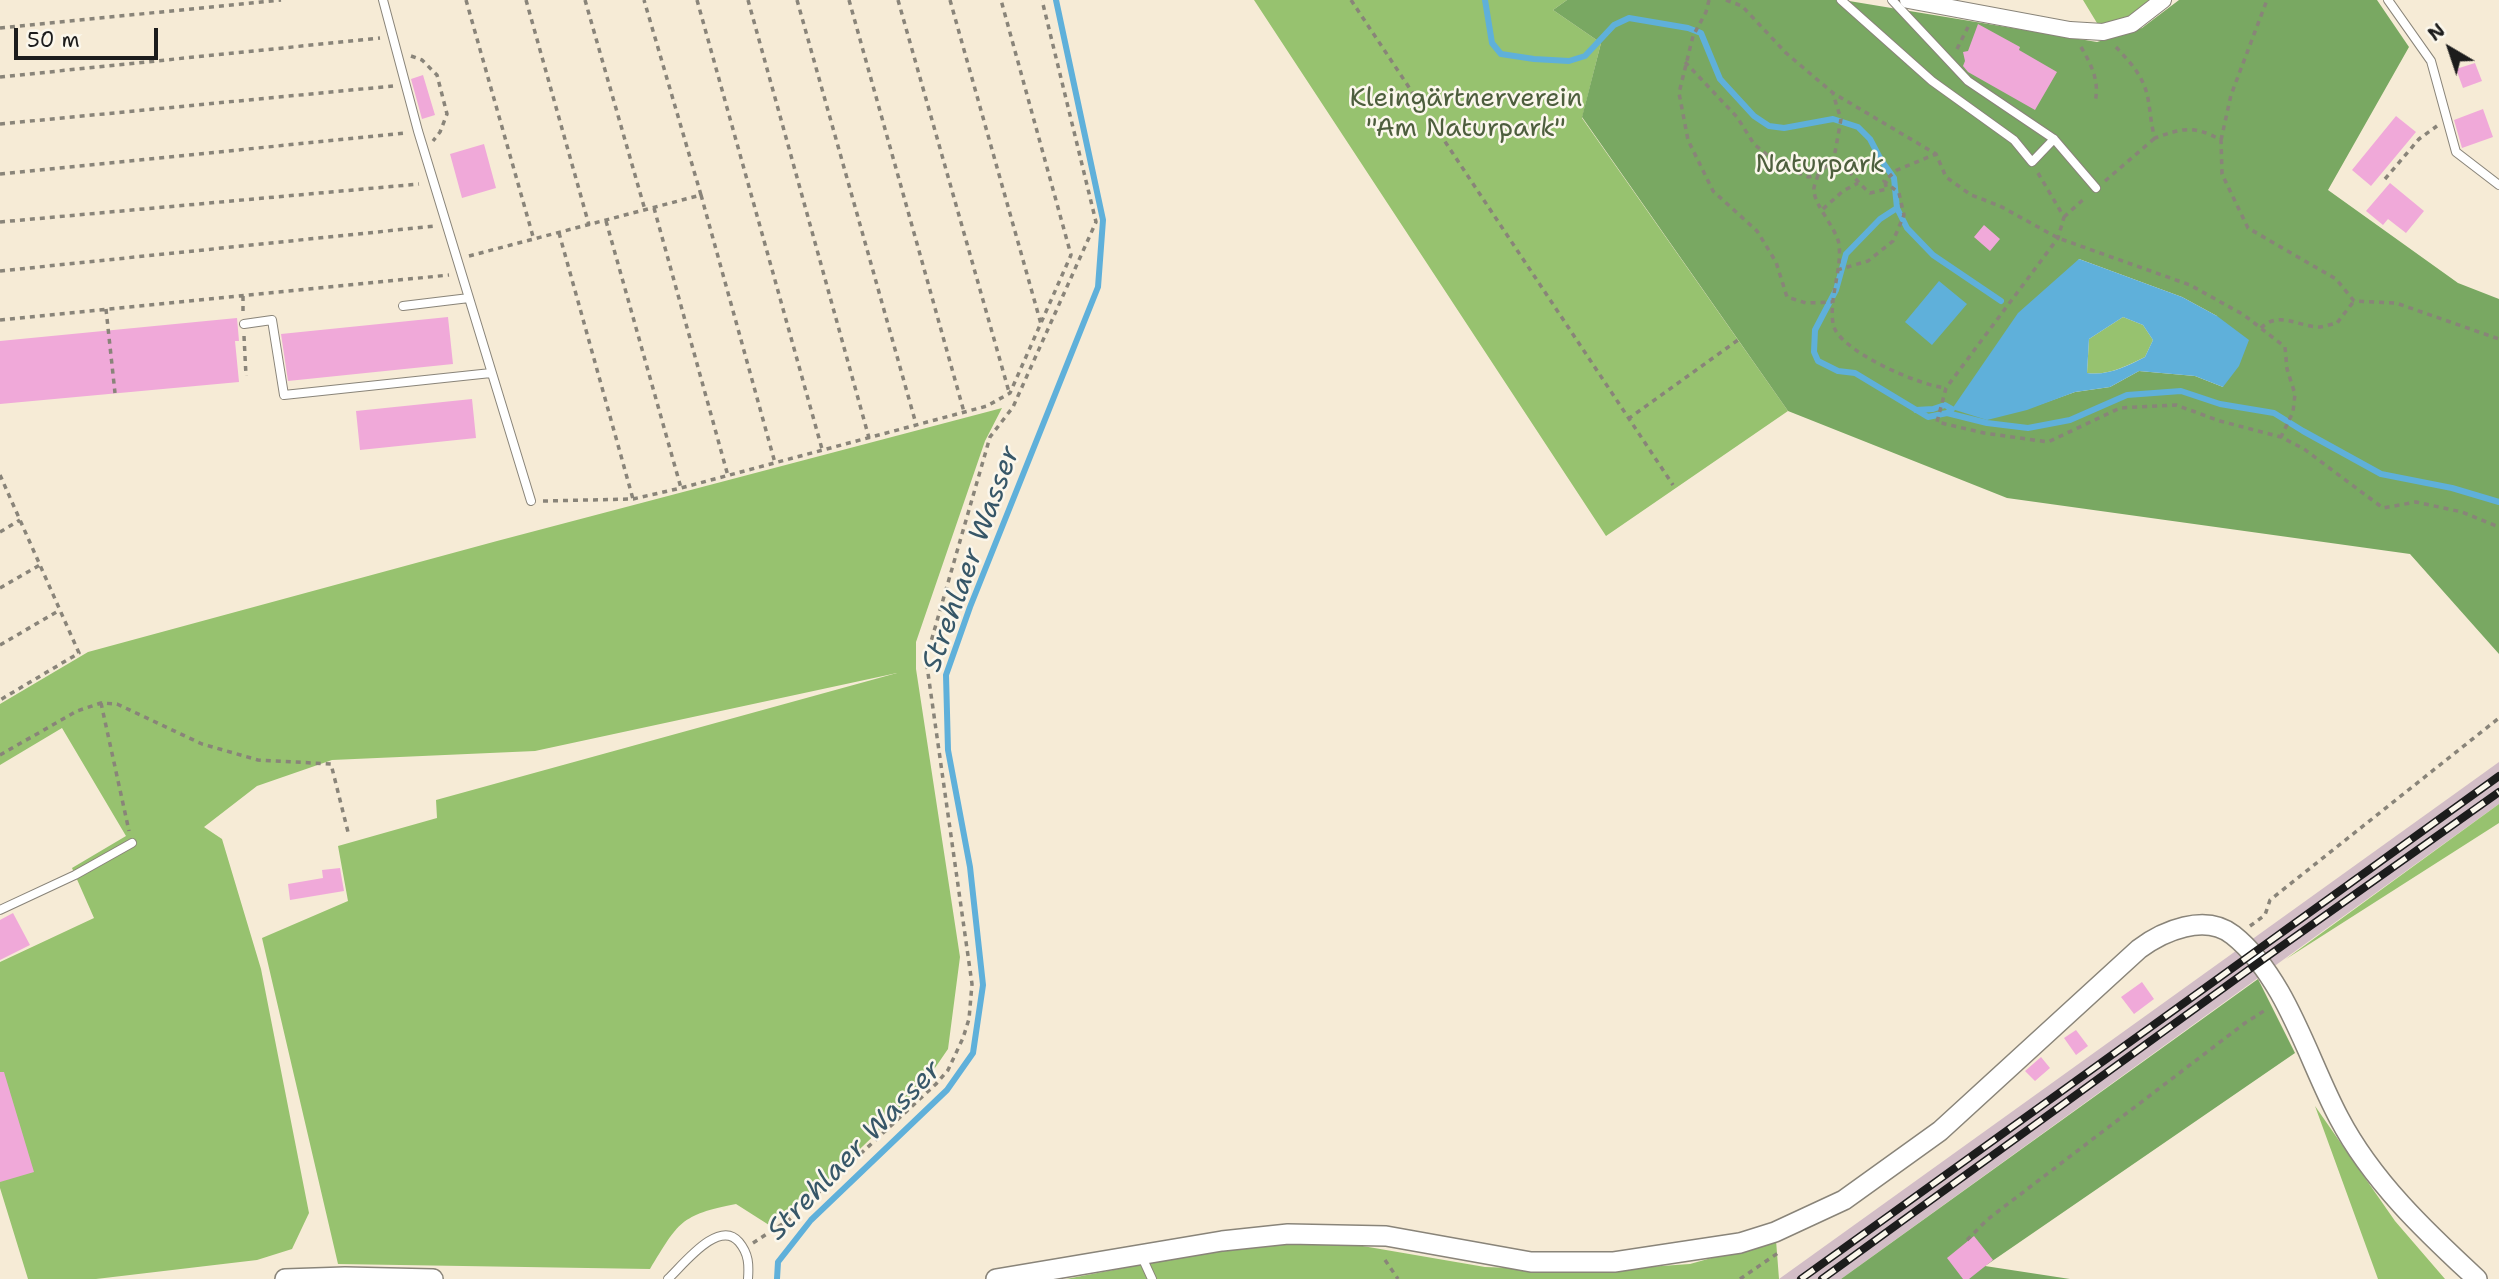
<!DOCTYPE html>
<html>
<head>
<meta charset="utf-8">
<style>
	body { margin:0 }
	#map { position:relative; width:2499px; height:1279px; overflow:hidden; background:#f6ebd6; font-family:"Shantell Sans",sans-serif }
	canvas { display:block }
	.north { position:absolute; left:2415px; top:14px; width:70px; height:70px; -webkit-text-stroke:5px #fbf7ec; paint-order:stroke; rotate:321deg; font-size:19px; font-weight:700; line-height:28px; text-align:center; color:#1c1c1c }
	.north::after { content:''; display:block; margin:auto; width:24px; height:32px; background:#1c1c1c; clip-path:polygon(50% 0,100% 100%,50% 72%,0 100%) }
	.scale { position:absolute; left:14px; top:28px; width:144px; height:32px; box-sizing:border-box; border:4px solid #1c1c1c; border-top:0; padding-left:9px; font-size:21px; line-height:24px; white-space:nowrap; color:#1c1c1c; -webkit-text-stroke:5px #fbf7ec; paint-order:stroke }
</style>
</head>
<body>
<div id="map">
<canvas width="2499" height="1279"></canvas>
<div class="north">N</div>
<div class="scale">50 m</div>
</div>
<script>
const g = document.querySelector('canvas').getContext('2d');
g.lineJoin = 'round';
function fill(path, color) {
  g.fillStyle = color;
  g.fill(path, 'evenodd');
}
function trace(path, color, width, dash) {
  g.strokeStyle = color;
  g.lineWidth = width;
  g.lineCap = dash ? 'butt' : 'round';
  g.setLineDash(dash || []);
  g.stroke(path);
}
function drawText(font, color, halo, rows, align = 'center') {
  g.font = font + ' "Shantell Sans",sans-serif';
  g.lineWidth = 5;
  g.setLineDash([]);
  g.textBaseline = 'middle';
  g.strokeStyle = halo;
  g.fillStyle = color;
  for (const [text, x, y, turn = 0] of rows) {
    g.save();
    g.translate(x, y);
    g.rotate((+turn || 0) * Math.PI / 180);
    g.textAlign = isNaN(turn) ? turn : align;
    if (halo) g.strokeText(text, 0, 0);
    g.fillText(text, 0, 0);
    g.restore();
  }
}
const industrial = new Path2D(`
	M2499,762V804L1841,1279H1779Z`);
const green = new Path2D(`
	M1254,0H1567L1553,10L1601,43L1582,118L1788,411L1606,536Z
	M2083,0H2152L2129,18L2100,28Z
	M2123,317L2143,325L2153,340L2145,357C2126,366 2108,376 2087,373L2089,339Z
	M1002,408L985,441L916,642V669L960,957L948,1049L917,1094L809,1198L769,1225L736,1204C680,1215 679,1222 650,1269L338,1264L262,938L348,901L338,846L437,818L436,800L897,673L535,751L332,760L257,786L204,827L222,839L261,969L309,1213L292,1249L257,1260L96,1279H28L0,1188V962L94,918L72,868L126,836L62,728L0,765V704L88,652L497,541Z
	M2499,804V823L2286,959Z
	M2315,1106L2395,1221L2445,1279H2378Z
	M1316,1238L1485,1267L1590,1271L1690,1264L1776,1240L1779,1279H1066L1244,1245Z`);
const forest = new Path2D(`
	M1567,0H1843L2097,42L2142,28L2179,0H2377L2409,47L2328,190L2458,283L2499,299V654L2410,554L2007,498L1788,411L1582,117L1601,43L1553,10ZM2079,259L2182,297L2217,316L2223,387L2195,376L2139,371L2110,387L2075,392L2027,409Z
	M2258,979L2295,1053L1985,1266L2070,1279H1841Z`);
const water = new Path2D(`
	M2079,259L2182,297L2217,316L2249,340L2239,366L2223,387L2195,376L2139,371L2110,387L2075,392L2027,410L1987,420L1952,409L2018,313ZM2123,317L2143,325L2153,340L2145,357C2127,366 2108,376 2087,373L2089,339Z
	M1939,281L1967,304L1932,345L1905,322Z`);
const stream = new Path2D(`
	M1485,0L1492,43L1501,54L1534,59L1569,61L1585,56L1614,25L1629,18L1688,28L1701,33L1720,79L1754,116L1769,126L1784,128L1833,119L1858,127L1870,139L1881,160L1894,178L1897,208L1907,228L1933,255L2001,301
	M1897,208L1880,219L1846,254L1836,290L1815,330L1814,352L1818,361L1838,371L1855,373L1928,417L1947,413L1987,423L2028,428L2070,420L2127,395L2181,391L2220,404L2274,413L2303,431L2381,474L2452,488L2499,502
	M1916,410L1933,409L1945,405L1952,409L1947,413
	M777,1279L778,1262L811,1220L947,1090L973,1053L983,985L970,867L948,750L946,675L970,607L1098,287L1103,220L1056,0`);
const building = new Path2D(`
	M1978,24L2020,47L2019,50L2057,72L2035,110L1968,72L1963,66L1965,61L1963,52L1968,51Z
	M2475,63L2482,81L2463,88L2456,69Z
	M423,75L435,115L422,119L411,79Z
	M2483,109L2493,137L2462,148L2454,120Z
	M2396,116L2416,132L2371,186L2352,170Z
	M484,144L496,188L462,198L450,154Z
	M2390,183L2424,211L2406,233L2388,219L2383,225L2366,211Z
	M1984,225L2000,239L1990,251L1974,237Z
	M448,317L453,364L288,381L281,334Z
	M237,318L239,341H235L239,382L0,404V341Z
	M472,399L476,438L360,450L356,411Z
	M340,868L344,891L290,900L288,884L323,878L322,870Z
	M13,913L30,945L0,960V920Z
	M2142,982L2154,999L2134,1014L2121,997Z
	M2076,1030L2088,1046L2076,1055L2064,1038Z
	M2041,1057L2050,1068L2035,1081L2025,1071Z
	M0,1072H4L34,1172L0,1182Z
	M1974,1236L1993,1260L1969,1279H1963L1947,1258Z`);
const path = new Path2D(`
	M466,0L534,240
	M526,0L589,225
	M585,0L645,210
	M697,0L822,449
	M748,0L869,438
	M797,0L916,424
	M849,0L964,412
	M898,0L1009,392
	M950,0L1041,324
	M1351,0L1673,485
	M1709,0L1706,12L1693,36L1679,93L1688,140L1713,191L1757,231L1776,262L1787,297L1806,303L1832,302
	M1726,0L1742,6L1786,53L1833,93L1936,154L1946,177L1971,195L2000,206L2058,238L2190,285L2244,315L2285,347L2287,369L2295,394L2293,412L2281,437
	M0,28L281,0
	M2081,47C2091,64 2100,81 2095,102
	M2116,47C2126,58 2137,69 2143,83C2151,99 2149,120 2155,138C2183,128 2193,125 2221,140L2222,174L2248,228L2336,279L2354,301L2396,303L2499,339
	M1957,49L1968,27
	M411,56L422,60L437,75L447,114L440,132L433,141
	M1685,62L1737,117L1754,144L1778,164L1808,177L1818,175L1834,158L1841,119L1833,94
	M0,77L380,38
	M0,124L393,86
	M2221,140L2231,95L2267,0
	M1834,158C1849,168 1856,182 1870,193L1887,189L1885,183
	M2038,173L2064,217L2058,238L1946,388L1937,422L1984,433L2048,442L2120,408L2176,405L2220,421L2281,437L2304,449L2383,508L2416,502L2462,512L2499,527
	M0,174L406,133
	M1818,175C1817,179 1813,187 1814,191C1815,206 1836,228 1839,244C1842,271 1829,297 1833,324C1838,351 1921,386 1946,388
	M2385,179L2419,139L2437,126
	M2105,181L2155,138
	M701,195L775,463
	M654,208L728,476
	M1823,209L1843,191L1858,183
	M2064,217L2086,197
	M606,221L681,488
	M0,222L419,184
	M559,233L633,499
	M469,256L701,195L644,0
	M1837,270L1868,261L1893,241L1904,215L1899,193L1884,181L1897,170L1936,154
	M0,271L435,226
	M243,296V311
	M106,309L115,393
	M0,320L449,275
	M2261,328C2279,310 2298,327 2320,327C2326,326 2332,324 2337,323L2354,301
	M244,336L246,376
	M1628,419L1738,340
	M0,475L79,653L0,700
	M543,501L633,499L681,488L987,406L1010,393L1071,255L1001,0
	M0,532L20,520
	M0,588L40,565
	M0,645L60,610
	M101,703L129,831
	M0,755L77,711L101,703L117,704L202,744L258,760L331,764L348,832
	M2250,926L2265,915L2270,900L2499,718
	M1967,1240L1988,1219L2245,1023L2267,1009
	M753,1243L790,1219L936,1084L948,1070L963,1038L969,1019L972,984L926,659L990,437L1013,407L1096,222L1042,0
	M1385,1260L1398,1279
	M1740,1279L1778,1253`);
const service = new Path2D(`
	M383,0L418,131L531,501
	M1841,0L1932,81L2014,140L2032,162L2054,139
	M1892,0L1968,81L2054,139L2096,188
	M2388,0L2431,61L2456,152L2499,185
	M403,306L469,298
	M244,324L272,320L284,395L491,373
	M0,910L75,875L132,843
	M1141,1255L1152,1279
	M668,1279C683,1265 719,1218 739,1242C749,1254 749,1265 748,1279`);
const minor = new Path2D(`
	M1908,0L2070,30L2103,32L2132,24L2163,0`);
const tertiary = new Path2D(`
	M285,1279L345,1277L433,1279
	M996,1279L1222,1241L1288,1234L1386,1236L1531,1262H1614L1740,1243L1775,1232L1844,1200L1940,1131L2139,949C2163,931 2205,913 2233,935C2286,977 2308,1060 2339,1118C2372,1181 2426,1232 2477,1279`);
const rail = new Path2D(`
	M1801,1279L2499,776
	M1822,1279L2258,963L2499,792`);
const parkNames = [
	["Kleingärtnerverein",1466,99],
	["\"Am Naturpark\"",1466,129],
	["Naturpark",1820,165]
];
const waterNames = [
	["Strehlaer Wasser",972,559,-70],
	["Strehlaer Wasser",855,1151,-46]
];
fill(industrial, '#d2bdc6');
fill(green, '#97c26f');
fill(forest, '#79a862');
fill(water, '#5fb0da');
trace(stream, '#5fb0da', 6);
fill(building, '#f0a9d9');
trace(service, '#898479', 10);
trace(minor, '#898479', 18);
trace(tertiary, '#898479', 22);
trace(path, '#898479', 3.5, [5, 5]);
trace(service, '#fff', 8);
trace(minor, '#fff', 16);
trace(tertiary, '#fff', 19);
trace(rail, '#1c1c1c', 8);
trace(rail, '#fbf7ec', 5, [16]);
drawText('26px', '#4d5e3d', '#fbf7ec', parkNames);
drawText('italic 28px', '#375768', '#fbf7ec', waterNames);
</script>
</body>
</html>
